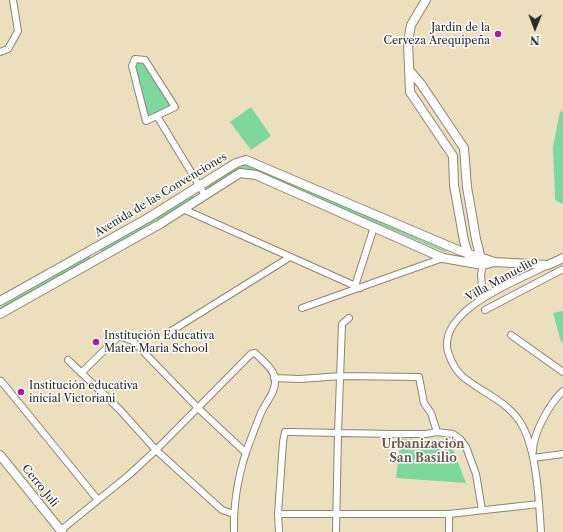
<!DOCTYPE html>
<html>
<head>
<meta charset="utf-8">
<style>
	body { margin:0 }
	#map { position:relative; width:563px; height:532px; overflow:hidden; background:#ecdfbe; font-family:"Libre Caslon Text",serif }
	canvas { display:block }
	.north { position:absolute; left:515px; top:8px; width:40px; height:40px; -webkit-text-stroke:3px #fff; paint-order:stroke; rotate:181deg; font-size:11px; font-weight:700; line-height:16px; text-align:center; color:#2b2b2b }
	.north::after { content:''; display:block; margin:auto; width:14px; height:18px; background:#2b2b2b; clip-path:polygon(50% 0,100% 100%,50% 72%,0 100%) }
</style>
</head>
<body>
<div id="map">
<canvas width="563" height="532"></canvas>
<div class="north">N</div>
</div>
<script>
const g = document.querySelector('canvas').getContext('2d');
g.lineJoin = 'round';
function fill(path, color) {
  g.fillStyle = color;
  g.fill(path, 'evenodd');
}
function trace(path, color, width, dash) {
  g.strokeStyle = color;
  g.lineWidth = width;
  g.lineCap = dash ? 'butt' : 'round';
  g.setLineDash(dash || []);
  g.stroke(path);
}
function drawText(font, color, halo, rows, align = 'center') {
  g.font = font + ' "Libre Caslon Text",serif';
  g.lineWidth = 3;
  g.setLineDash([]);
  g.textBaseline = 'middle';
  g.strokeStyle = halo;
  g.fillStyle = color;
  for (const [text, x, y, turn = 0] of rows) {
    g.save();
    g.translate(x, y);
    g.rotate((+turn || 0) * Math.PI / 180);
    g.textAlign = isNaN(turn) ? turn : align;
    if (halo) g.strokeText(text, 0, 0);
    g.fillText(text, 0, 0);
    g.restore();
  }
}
const green = new Path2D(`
	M138,61L143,62L171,106L149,118L135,67Z
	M251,107L271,136L251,150L230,122Z
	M560,111L563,112V204L555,200L553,147Z
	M245,164L254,166L446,251L447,253L249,169H240L208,189L206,186L239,166Z
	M192,194L194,198L102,252L100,249Z
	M89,255L91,258L0,311V307Z
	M563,311V342H561L553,313Z
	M401,439L440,441L453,449L466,483L396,478Z`);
const minor = new Path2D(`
	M0,52L8,49L18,31L13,0
	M135,59L145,60L175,107L146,121L132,66Z
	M157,116L205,195
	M183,209L360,288
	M355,286L374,227
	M483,298L481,274L483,265
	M302,308L443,258
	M485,310L563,269
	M168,333L290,257
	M511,335L563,372
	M68,360L119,409L156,450L222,510L234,514
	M81,373L119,336L133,341L198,408L246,453
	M274,378L300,379L341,376L419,377L424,403L431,413L437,432
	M0,382L1,381L98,500
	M533,451C533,433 550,403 563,391
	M533,458L563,454
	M278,514H449L539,504
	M449,514V532
	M61,530L129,475L156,450L251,354L255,353C262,360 274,369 275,379C276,393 266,401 261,413C258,420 255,428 252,436C240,465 233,500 234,532
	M279,532L278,514L283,442L285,432H290L392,434H426L437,432L453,434L460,439L466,447L476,474L482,510
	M336,532L338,433L342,324L349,318
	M541,532C539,502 537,454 523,427C510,402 484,394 463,377C456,371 451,361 448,352C437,310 517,281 546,266`);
const tertiary = new Path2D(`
	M426,0L411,25L408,42L410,92L453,156L454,185L464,241L469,257
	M410,71L421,84L464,148L467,187L476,239L481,259
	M0,301L148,218L236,163L246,160L458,250C470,255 482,257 494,262
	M0,314L160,224L240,173L256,175L443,258L483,265L494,262L548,265L563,258
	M0,455L62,532`);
const markers = [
	[498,34,4,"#b5179e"],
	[96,342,4,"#b5179e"],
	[21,392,4,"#b5179e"]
];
const poiNames = [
	["Jardín de la",490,28,"right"],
	["Cerveza Arequipeña",490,41,"right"],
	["Institución Educativa",104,336],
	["Mater Maria School",104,349],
	["Institución educativa",29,386],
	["inicial Victoriani",29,399]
];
const streetNames = [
	["Avenida de las Convenciones",161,195,-31],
	["Villa Manuelito",502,279,-29],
	["Cerro Juli",40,486,51]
];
const neighbourhoodNames = [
	["Urbanización",423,445],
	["San Basilio",423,459]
];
fill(green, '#7ed89e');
trace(minor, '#8c8574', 8);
trace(tertiary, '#8c8574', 10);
trace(minor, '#fff', 6);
trace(tertiary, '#fff', 8);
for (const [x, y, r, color] of markers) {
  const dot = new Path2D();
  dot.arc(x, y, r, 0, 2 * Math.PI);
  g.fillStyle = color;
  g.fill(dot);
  trace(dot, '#fff', 1.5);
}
drawText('11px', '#2b2b2b', '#fff', poiNames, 'left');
drawText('11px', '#2b2b2b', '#fff', streetNames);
drawText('bold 12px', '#6d5a49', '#fff', neighbourhoodNames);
</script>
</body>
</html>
